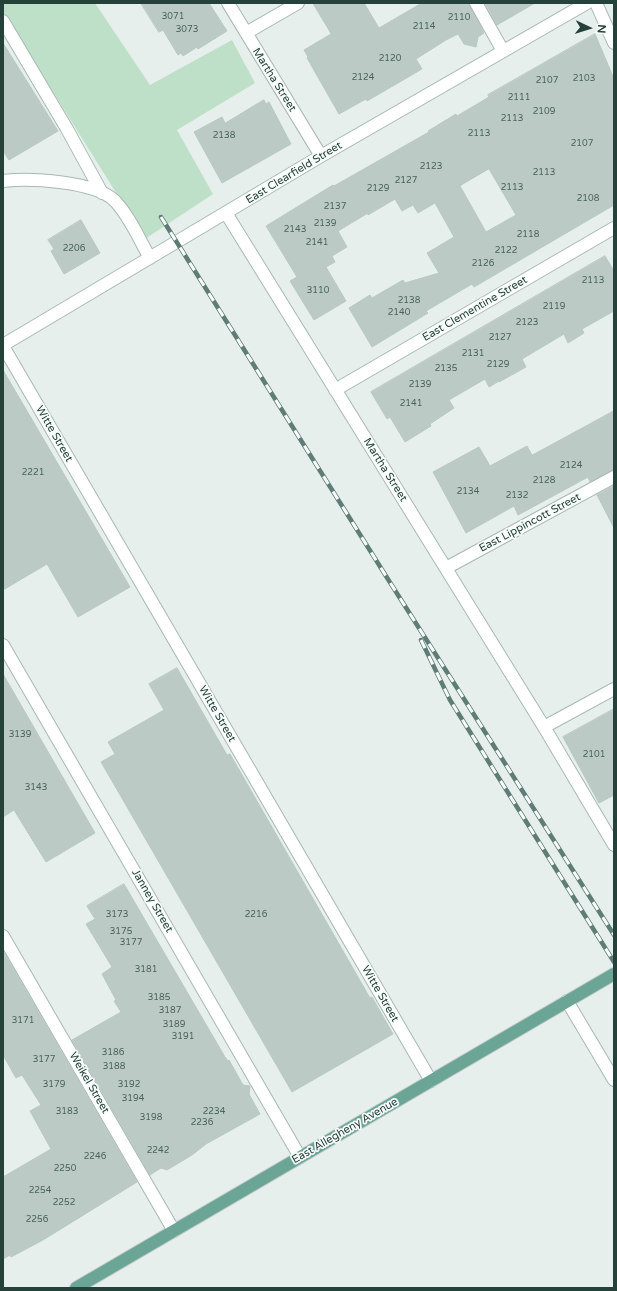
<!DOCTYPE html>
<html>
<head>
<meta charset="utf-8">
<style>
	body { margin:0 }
	#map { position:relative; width:617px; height:1291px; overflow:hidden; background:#e6efeb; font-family:"Varela Round",sans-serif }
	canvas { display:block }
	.frame { position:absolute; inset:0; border:4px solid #24423a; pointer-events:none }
	.north { position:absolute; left:569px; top:8px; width:40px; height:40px; -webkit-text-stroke:3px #f7fbf9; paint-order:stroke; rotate:94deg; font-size:11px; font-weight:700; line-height:16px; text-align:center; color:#24423a }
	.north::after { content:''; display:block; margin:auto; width:14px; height:18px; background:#24423a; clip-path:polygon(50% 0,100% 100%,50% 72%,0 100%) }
</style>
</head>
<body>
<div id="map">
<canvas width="617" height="1291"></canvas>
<div class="frame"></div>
<div class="north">N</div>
</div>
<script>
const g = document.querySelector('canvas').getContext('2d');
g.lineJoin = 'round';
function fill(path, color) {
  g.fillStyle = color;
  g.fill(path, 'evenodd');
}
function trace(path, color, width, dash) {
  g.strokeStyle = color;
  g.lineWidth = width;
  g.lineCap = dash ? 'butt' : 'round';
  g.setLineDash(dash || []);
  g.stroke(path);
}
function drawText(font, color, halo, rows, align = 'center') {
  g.font = font + ' "Varela Round",sans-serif';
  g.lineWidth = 3.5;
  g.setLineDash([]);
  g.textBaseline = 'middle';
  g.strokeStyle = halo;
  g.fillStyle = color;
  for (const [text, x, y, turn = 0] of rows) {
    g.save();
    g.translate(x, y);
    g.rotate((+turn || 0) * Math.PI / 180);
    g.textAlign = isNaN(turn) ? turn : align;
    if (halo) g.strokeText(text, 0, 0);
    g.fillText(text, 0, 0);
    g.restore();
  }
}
const green = new Path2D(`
	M3,3H95L150,85L232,40L255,83L177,130L213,194L145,239L3,12Z`);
const building = new Path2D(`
	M141,3H209L227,31L198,49L197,47L183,56L181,53L178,55L163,30L159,32Z
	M313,3H364L379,28L422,3H469L484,33L478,37L476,47L464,44L458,34L446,40L416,59L422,69L367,101L366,99L339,114L307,58L308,57L304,50L331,34Z
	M485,3H535L497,25Z
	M595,34L614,79V205L474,287L472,284L426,311L428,313L372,347L349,308L370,295L372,298L403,280L405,283L439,273L427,253L454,237L435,203L418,213L413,205L402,211L395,199L368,215V213L338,231L347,247L332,256L335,262L326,267L346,301L314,320L290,281L297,277L266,226L333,185L334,186L429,132L428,131L456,114L457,116L489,97L488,95ZM489,169L516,215L486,232L460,186Z
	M3,43L58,131L9,160L3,151Z
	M264,100L266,104L269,102L291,144L222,183L194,132L222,117L225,123Z
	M81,220L100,253L64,274L51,251L54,249L48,240Z
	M605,256L614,271V311L582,329L584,333L568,343L564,334L522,359L526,367L499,382V381L489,387L485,379L449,400L454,408L430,424L431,426L405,442L390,417L387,419L371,392Z
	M3,370L130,587L78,617L47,564L3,590Z
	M614,411V470L590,482L588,477L518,515L514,506L466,533L433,472L479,447L490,466L527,446L532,455Z
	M614,486V528L597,495Z
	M177,668L227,755L230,754L370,998L372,997L393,1034L292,1092L101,762L115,754L108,742L164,710L149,684Z
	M3,674L95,833L46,862L14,810L3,817Z
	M614,709V795L599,803L563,737Z
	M124,884L225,1057L228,1061L229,1060L243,1085L250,1086L249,1094L260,1114L206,1144L192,1155L167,1170L161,1168L150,1175L72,1040L121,1012L114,1001L116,1000L102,974L112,967L86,924L95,919L87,906Z
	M3,951L137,1182L43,1240L11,1257L10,1255L3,1259V1177L51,1149L30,1111L41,1105L22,1075L16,1078L3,1055Z`);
const minor = new Path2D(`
	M228,3L321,156
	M476,3L503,51
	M596,3L614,43
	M3,21L67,129L102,193
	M246,33L298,3
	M3,181C30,178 95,181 115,201C130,217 139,239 150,258
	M226,213L544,727L614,845
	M3,345L321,156L587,3
	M3,346L431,1081
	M335,390L614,228
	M446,568L614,477
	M3,645L300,1157
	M544,727L614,689
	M3,936L174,1231
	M567,1001L614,1080`);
const major = new Path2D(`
	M76,1288L614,974`);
const rail = new Path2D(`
	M161,217L391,584L614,935
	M421,640L450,700L614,962`);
const numberNames = [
	["3071",173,17],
	["2110",459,18],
	["2114",424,27],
	["3073",187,30],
	["2120",390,59],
	["2124",363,78],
	["2103",584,79],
	["2107",547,81],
	["2111",519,98],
	["2109",544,112],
	["2113",512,119],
	["2113",479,134],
	["2138",224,136],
	["2107",582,144],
	["2123",431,167],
	["2113",544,173],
	["2127",406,181],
	["2113",512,188],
	["2129",378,189],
	["2108",588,199],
	["2137",335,207],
	["2139",325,224],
	["2143",295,230],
	["2118",528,235],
	["2141",317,243],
	["2206",74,249],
	["2122",506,251],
	["2126",483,264],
	["2113",593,281],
	["3110",318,291],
	["2138",409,301],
	["2119",554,307],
	["2140",399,313],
	["2123",527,323],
	["2127",500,338],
	["2131",473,354],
	["2129",498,365],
	["2135",446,369],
	["2139",420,385],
	["2141",411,404],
	["2124",571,466],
	["2221",33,473],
	["2128",544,481],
	["2134",468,492],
	["2132",517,496],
	["3139",20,735],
	["2101",594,755],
	["3143",36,788],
	["3173",117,915],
	["2216",256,915],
	["3175",121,932],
	["3177",131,943],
	["3181",146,970],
	["3185",159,998],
	["3187",170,1011],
	["3171",23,1021],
	["3189",174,1025],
	["3191",183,1037],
	["3186",113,1053],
	["3177",44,1060],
	["3188",114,1067],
	["3179",54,1085],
	["3192",129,1085],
	["3194",133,1099],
	["3183",67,1112],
	["2234",214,1112],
	["3198",151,1118],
	["2236",202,1123],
	["2242",158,1151],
	["2246",95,1157],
	["2250",65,1169],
	["2254",40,1191],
	["2252",64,1203],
	["2256",37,1220]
];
const streetNames = [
	["Martha Street",274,80,58],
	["East Clearfield Street",294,173,-31],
	["East Clementine Street",475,309,-30],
	["Witte Street",54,434,60],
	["Martha Street",385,470,58],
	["East Lippincott Street",530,523,-28],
	["Witte Street",217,714,60],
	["Janney Street",152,901,60],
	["Witte Street",380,994,60],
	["Weikel Street",89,1083,60],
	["East Allegheny Avenue",345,1131,-30]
];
fill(green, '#bfe0c8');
fill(building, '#bbcac4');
trace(building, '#b8c9c2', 1);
trace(minor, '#a8b8b2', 14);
trace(major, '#c2cac8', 14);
trace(minor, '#fff', 12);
trace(major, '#6aa596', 12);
trace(rail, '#5f7d75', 4.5);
trace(rail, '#f7fbf9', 3, [9]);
drawText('9px', '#4a645c', null, numberNames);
drawText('11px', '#24423a', '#f7fbf9', streetNames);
</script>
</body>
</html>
